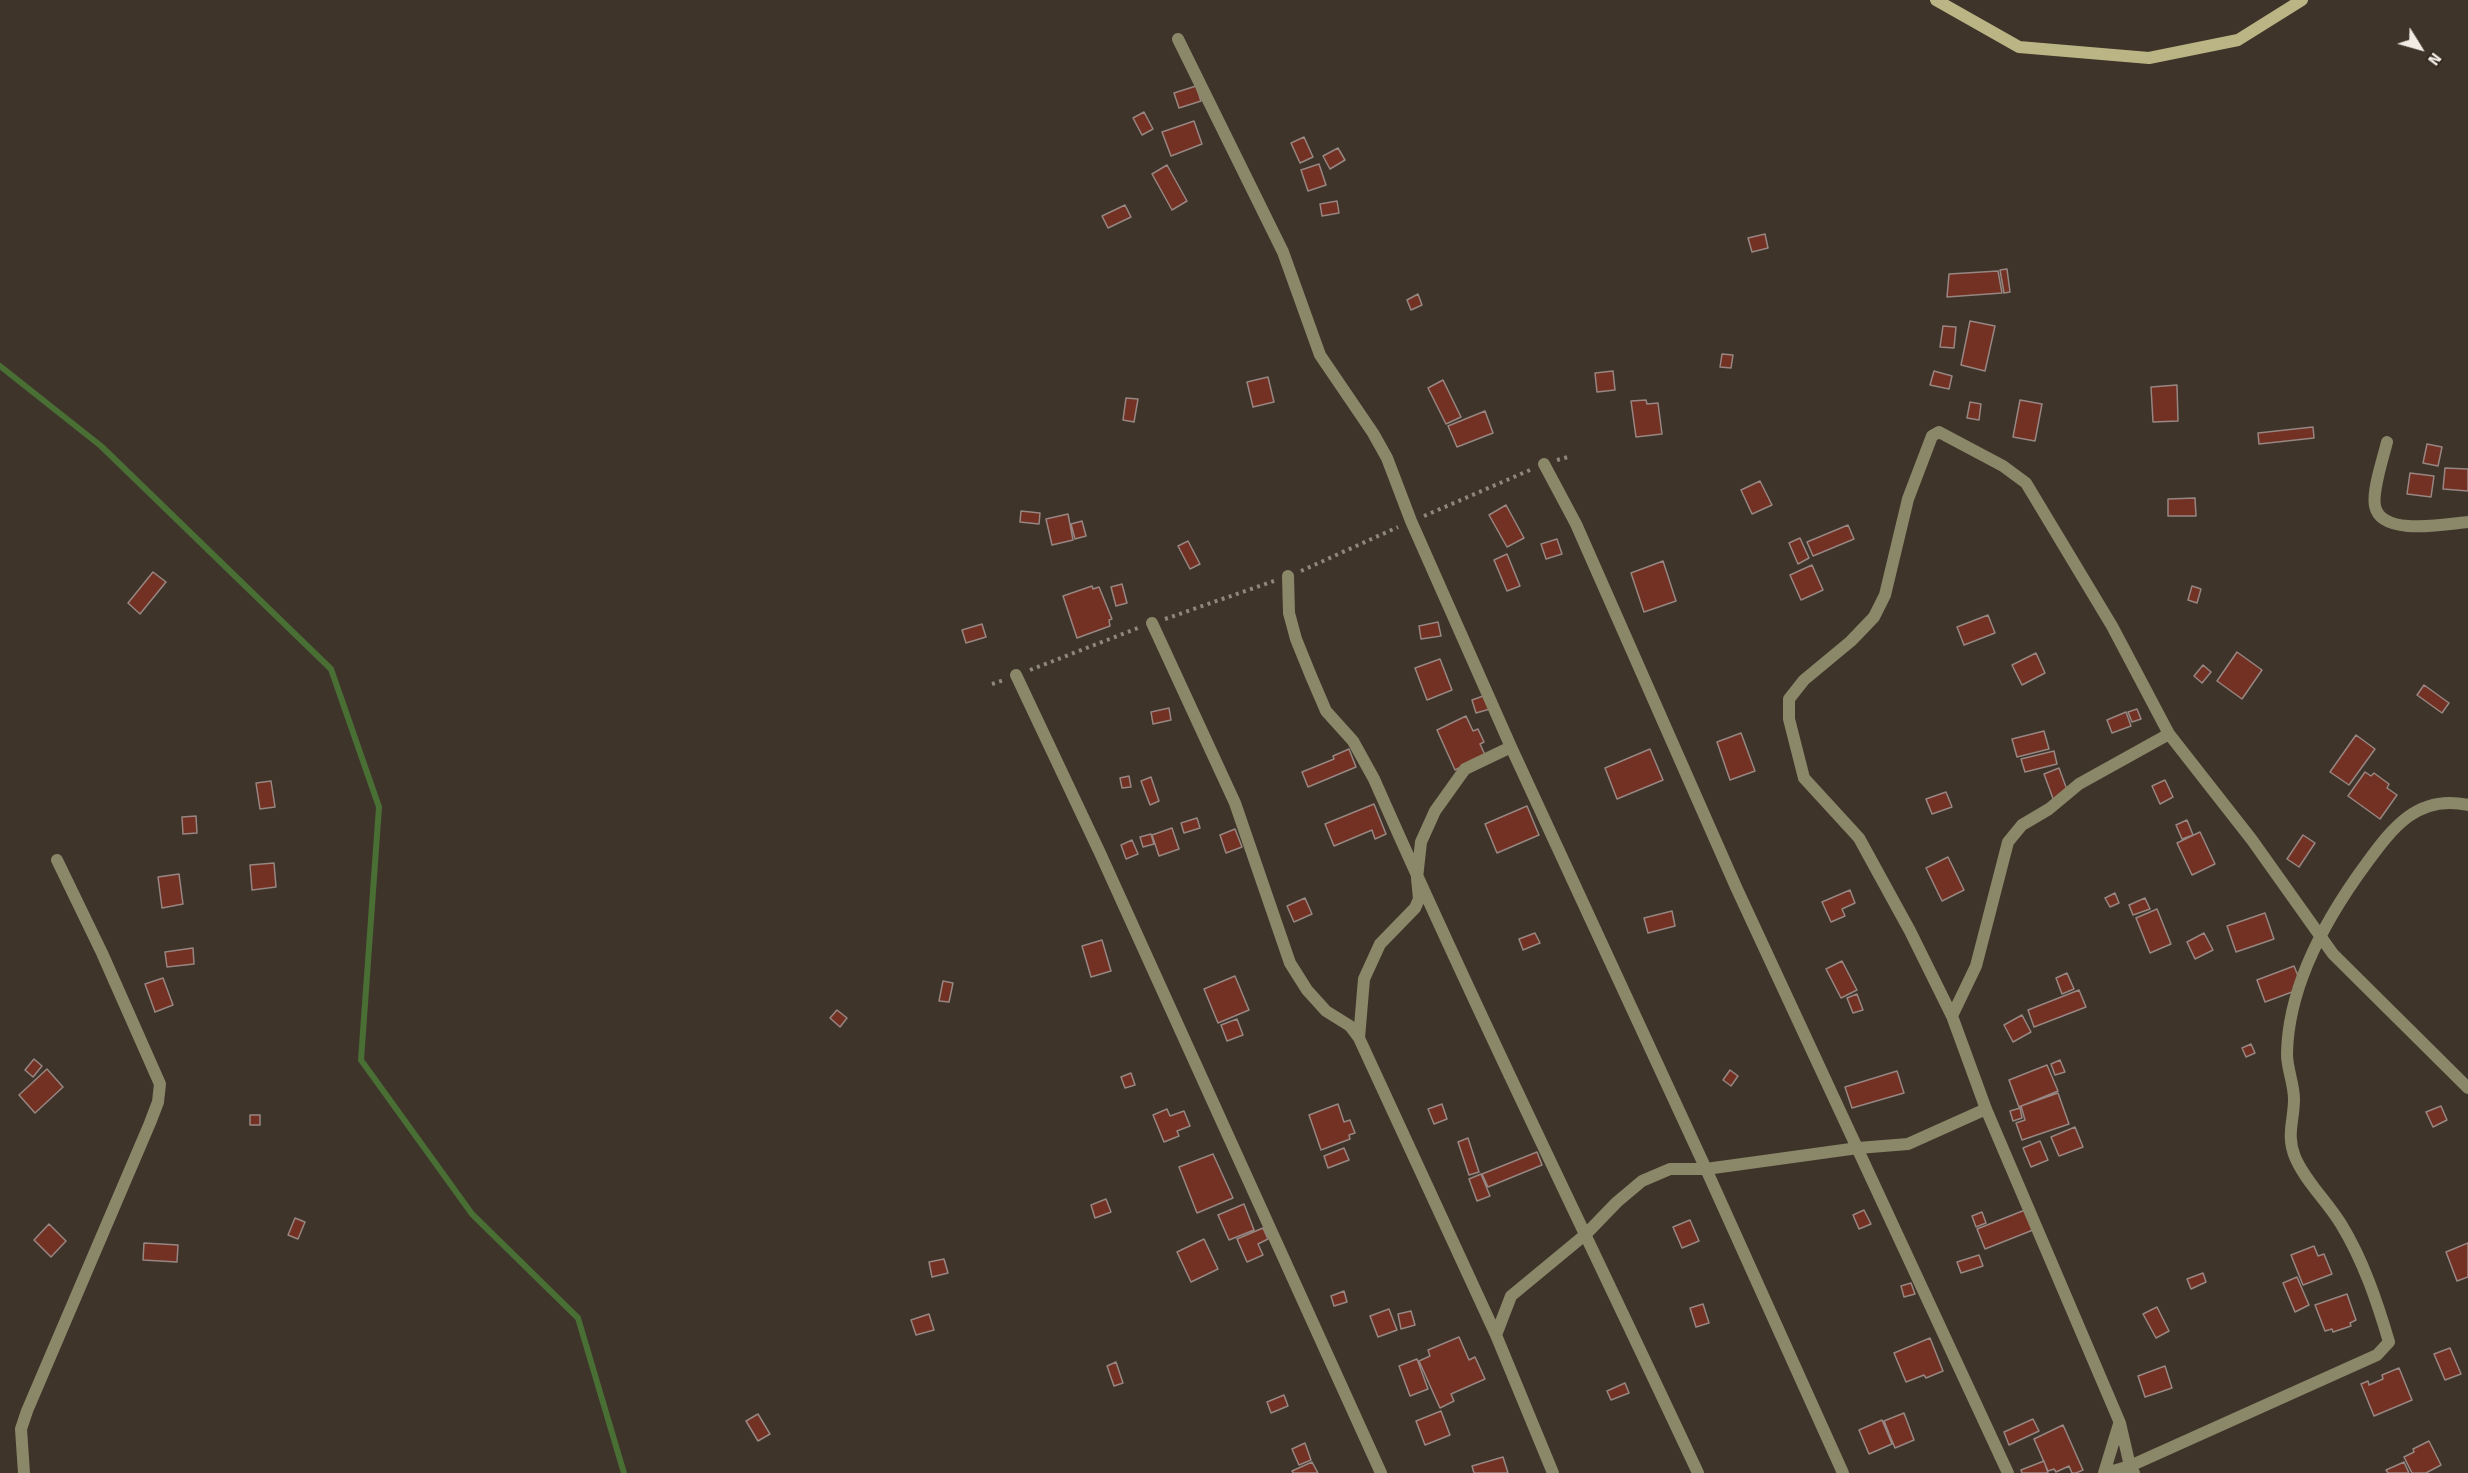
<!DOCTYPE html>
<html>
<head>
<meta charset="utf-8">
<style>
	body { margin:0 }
	#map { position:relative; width:2468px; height:1473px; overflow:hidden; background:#3e342a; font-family:"Fira Sans",sans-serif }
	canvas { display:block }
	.north { position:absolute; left:2390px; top:18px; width:60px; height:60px; -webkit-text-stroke:4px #342a20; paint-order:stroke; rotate:127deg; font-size:16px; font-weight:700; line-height:24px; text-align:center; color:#f1ebe4 }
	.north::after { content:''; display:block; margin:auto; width:21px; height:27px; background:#f1ebe4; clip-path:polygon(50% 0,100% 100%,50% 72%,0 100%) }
</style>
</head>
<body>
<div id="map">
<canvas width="2468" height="1473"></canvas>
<div class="north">N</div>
</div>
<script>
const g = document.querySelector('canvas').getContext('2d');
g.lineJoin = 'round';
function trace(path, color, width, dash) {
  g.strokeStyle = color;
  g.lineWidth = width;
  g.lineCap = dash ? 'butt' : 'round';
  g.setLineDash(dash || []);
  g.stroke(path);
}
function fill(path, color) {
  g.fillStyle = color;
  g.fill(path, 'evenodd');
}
const stream = new Path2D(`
	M0,366L101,446L331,669L379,807L361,1060L472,1214L578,1318L624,1473`);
const building = new Path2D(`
	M1196,86L1201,101L1179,108L1174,93Z
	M1144,112L1153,129L1142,135L1133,118Z
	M1194,121L1202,144L1171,156L1162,132Z
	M1304,137L1313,157L1300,163L1291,143Z
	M1338,148L1345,160L1330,169L1323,156Z
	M1319,164L1326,185L1308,191L1301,170Z
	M1167,165L1187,201L1172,210L1152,174Z
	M1337,201L1339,213L1322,216L1320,204Z
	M1125,205L1131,217L1108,228L1102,216Z
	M1765,234L1768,248L1752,252L1748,238Z
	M2007,269L2010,292L2004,293L2000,270Z
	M1998,271L2002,293L1947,297L1949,274Z
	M1418,294L1422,305L1411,310L1407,300Z
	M1970,321L1995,326L1985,371L1961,365Z
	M1943,326L1956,327L1954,348L1940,347Z
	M1722,354L1733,355L1731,368L1720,367Z
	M1613,371L1615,390L1597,392L1595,373Z
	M1934,371L1952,376L1949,389L1930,385Z
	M1268,377L1274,402L1253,407L1247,382Z
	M1443,380L1461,417L1446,424L1428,388Z
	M2177,385L2178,421L2153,422L2151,387Z
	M1126,398L1138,399L1134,422L1123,420Z
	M1646,400L1647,404L1658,403L1662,434L1636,437L1631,401Z
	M2020,400L2042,404L2035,441L2013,437Z
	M1970,402L1981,404L1979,420L1967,418Z
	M1485,411L1493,433L1457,447L1448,426Z
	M2313,427L2314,438L2259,444L2258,433Z
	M2427,444L2442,447L2438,466L2423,463Z
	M2445,468L2468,469V491L2443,489Z
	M2410,473L2434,476L2431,497L2407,494Z
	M1760,481L1772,505L1752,514L1741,490Z
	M2195,498L2196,516H2168V499Z
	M1506,505L1524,538L1507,547L1489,515Z
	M1021,511L1040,513L1039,524L1020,522Z
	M1068,514L1073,540L1052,545L1046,519Z
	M1082,521L1086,536L1075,539L1071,524Z
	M1848,525L1854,539L1813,556L1807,542Z
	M1800,538L1809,558L1798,564L1789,543Z
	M1557,539L1562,554L1546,559L1541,544Z
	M1188,541L1200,564L1190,569L1178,546Z
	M1507,554L1520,586L1507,591L1494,560Z
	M1663,561L1676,601L1644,612L1631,573Z
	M1812,565L1823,590L1801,600L1790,575Z
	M153,572L166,582L140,614L128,603Z
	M1122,584L1127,603L1116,606L1111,587Z
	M1092,586L1093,589L1099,587L1112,619L1109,620L1110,626L1077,638L1063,596Z
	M2192,586L2201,589L2197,603L2188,600Z
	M1988,615L1995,633L1964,645L1957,627Z
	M1438,622L1441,636L1421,639L1419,626Z
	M982,624L986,637L966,643L962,630Z
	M2237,652L2262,670L2242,699L2217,681Z
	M2036,653L2045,673L2022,685L2012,665Z
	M1440,659L1452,690L1427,700L1415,668Z
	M2203,665L2211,672L2202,683L2194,676Z
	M2424,685L2449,703L2442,713L2417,695Z
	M1486,695L1490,709L1476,713L1472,700Z
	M1169,708L1171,720L1153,724L1151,712Z
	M2137,709L2141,719L2132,722L2128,712Z
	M2126,712L2131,726L2112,733L2107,720Z
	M1466,716L1473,731L1478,729L1484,742L1480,744L1485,755L1455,770L1437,730Z
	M2044,731L2049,749L2017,757L2012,739Z
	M1741,733L1755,771L1730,780L1717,742Z
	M2356,735L2375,749L2349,785L2330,772Z
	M1349,749L1356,767L1308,787L1302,772L1334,759L1333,756Z
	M1650,749L1663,780L1617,799L1605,768Z
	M2054,751L2057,764L2025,772L2021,759Z
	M2059,768L2070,798L2055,804L2044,774Z
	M2365,772L2371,776L2374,773L2389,784L2387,788L2397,795L2380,819L2348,796Z
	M1129,776L1131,787L1122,788L1120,778Z
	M1151,777L1159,801L1150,805L1141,781Z
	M2165,780L2173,797L2160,804L2152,786Z
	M271,781L275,807L260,809L256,783Z
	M1946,792L1952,807L1932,814L1926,799Z
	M1374,804L1386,834L1375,839L1372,830L1334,846L1325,824Z
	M1527,806L1539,835L1497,853L1485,824Z
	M196,816L197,833L183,834L182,817Z
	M1197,818L1200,828L1184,833L1181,823Z
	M2187,820L2193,835L2182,839L2176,825Z
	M1172,828L1179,849L1159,856L1152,835Z
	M1235,829L1242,847L1226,853L1220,835Z
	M2200,832L2215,864L2192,875L2177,843Z
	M1151,834L1154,844L1143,847L1140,837Z
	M2303,835L2315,843L2299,867L2287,859Z
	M1132,840L1138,854L1126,859L1121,845Z
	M1948,857L1964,890L1942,901L1926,868Z
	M274,863L276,887L252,890L250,865Z
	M179,874L183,904L162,908L158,877Z
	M1850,890L1855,903L1842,909L1845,916L1831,922L1822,902Z
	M2115,893L2119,903L2110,907L2105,898Z
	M1305,898L1312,914L1294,922L1287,906Z
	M2145,898L2150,909L2133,915L2129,905Z
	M2157,909L2171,944L2150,953L2136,918Z
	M1672,911L1675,926L1648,933L1644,918Z
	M2265,913L2274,939L2236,952L2227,926Z
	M1535,933L1540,943L1523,950L1519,939Z
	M2204,933L2213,950L2195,959L2187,942Z
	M1102,940L1111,971L1091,977L1082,946Z
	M193,948L194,964L167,967L165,952Z
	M1842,961L1857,990L1841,998L1826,969Z
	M2294,966L2303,988L2265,1002L2257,980Z
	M2067,973L2074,989L2062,994L2056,978Z
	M1235,976L1249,1010L1218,1023L1204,989Z
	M163,978L173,1005L155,1012L145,984Z
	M943,981L953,983L949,1002L939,1001Z
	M2079,990L2086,1007L2034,1027L2028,1010Z
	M1857,994L1863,1010L1853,1013L1847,998Z
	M837,1010L847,1018L840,1027L830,1018Z
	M2022,1015L2031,1032L2013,1042L2004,1025Z
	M1237,1019L1243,1035L1227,1041L1221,1025Z
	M2251,1044L2255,1053L2246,1057L2242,1048Z
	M34,1059L42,1066L33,1077L25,1070Z
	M2060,1060L2065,1072L2055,1075L2051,1064Z
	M2047,1065L2058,1091L2019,1107L2009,1080Z
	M47,1069L63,1087L35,1113L19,1095Z
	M1730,1070L1738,1076L1731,1086L1723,1080Z
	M1897,1071L1904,1093L1852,1108L1845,1087Z
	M1131,1073L1135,1085L1125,1088L1121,1077Z
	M2058,1093L2069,1124L2022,1140L2016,1123L2025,1120L2021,1106Z
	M1338,1104L1344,1122L1350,1120L1355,1133L1349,1135L1350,1139L1321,1150L1309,1115Z
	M1442,1104L1447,1119L1434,1124L1428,1109Z
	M2441,1106L2447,1120L2433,1127L2426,1112Z
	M2020,1108L2022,1118L2013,1121L2010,1111Z
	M1167,1109L1170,1116L1184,1111L1190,1126L1177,1131L1179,1136L1164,1142L1153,1115Z
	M250,1115H260V1125H250Z
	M2075,1127L2083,1147L2059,1156L2051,1137Z
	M1468,1138L1479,1172L1469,1175L1458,1142Z
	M2040,1141L2048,1160L2031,1167L2023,1148Z
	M1344,1148L1349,1160L1328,1168L1324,1156Z
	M1537,1152L1542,1165L1488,1187L1482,1174Z
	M1213,1154L1233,1198L1197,1213L1179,1167Z
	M1481,1174L1490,1196L1477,1201L1469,1179Z
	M1106,1199L1111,1212L1095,1218L1091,1205Z
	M1244,1204L1254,1230L1229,1240L1218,1215Z
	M2030,1208L2038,1228L1985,1249L1977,1229Z
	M1864,1210L1871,1224L1859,1229L1853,1215Z
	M1982,1212L1986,1223L1976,1227L1972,1216Z
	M295,1218L305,1222L298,1239L288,1235Z
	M1690,1220L1699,1241L1682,1248L1673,1227Z
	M49,1224L66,1241L51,1257L34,1240Z
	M1263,1228L1268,1239L1258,1244L1263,1255L1247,1262L1237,1239Z
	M1204,1239L1218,1269L1191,1282L1177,1252Z
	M144,1243L178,1245L177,1262L143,1260Z
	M2468,1243V1277L2457,1281L2446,1252Z
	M2314,1246L2318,1256L2324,1254L2332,1274L2303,1285L2291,1255Z
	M1979,1255L1983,1266L1961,1273L1957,1262Z
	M944,1259L948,1273L932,1277L929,1262Z
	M2203,1273L2206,1282L2191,1289L2187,1279Z
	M2297,1277L2309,1305L2295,1312L2283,1283Z
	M1911,1283L1915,1294L1904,1297L1901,1286Z
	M1344,1291L1347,1302L1334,1306L1331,1296Z
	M2347,1294L2356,1320L2350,1323L2351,1326L2333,1332L2332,1329L2325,1331L2315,1305Z
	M1703,1304L1709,1323L1696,1327L1690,1308Z
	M2157,1307L2169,1331L2156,1338L2143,1314Z
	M1389,1309L1397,1330L1378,1337L1370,1316Z
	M1411,1311L1415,1325L1401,1329L1398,1314Z
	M929,1314L934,1330L916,1335L911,1320Z
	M1459,1337L1469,1360L1475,1357L1485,1379L1451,1394L1454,1401L1440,1408L1419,1361L1430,1356L1428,1350Z
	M1930,1338L1943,1371L1926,1378L1924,1375L1906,1382L1894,1353Z
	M2450,1348L2461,1374L2445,1380L2434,1354Z
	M1417,1359L1428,1389L1410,1396L1399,1366Z
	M1116,1362L1123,1383L1114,1386L1107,1366Z
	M2165,1366L2172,1388L2145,1397L2138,1376Z
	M2399,1368L2412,1400L2374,1416L2361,1384L2368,1381L2369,1385L2383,1379L2382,1375Z
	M1625,1383L1629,1393L1611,1400L1607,1391Z
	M1284,1395L1288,1406L1271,1413L1267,1402Z
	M1441,1411L1450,1435L1425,1445L1416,1421Z
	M1904,1413L1914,1440L1895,1448L1884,1421Z
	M758,1414L770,1434L758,1441L746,1421Z
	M2033,1419L2039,1431L2009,1445L2004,1432Z
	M1882,1420L1892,1444L1869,1454L1859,1430Z
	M2063,1425L2083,1470L2076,1473H2072L2069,1466L2056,1472L2054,1469L2048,1471L2034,1439Z
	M2429,1441L2441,1465L2426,1473H2412L2404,1457L2414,1452L2413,1449Z
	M1305,1443L1311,1460L1299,1465L1292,1449Z
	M1503,1457L1508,1473H1474L1472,1466Z
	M2044,1461L2048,1473H2022L2021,1470Z
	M1312,1462L1318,1473H1293L1292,1471Z
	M2404,1462L2409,1473H2388L2386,1470Z`);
const path = new Path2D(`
	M1557,460L1568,457
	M1424,516L1530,470
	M1301,571L1398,527
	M1165,619L1274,581
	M1030,670L1138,628
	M992,684L1004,680`);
const street = new Path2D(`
	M1178,39L1283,252L1320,355L1373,433L1387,458L1411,521L1511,747L1706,1169L1843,1473
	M2387,442C2383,459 2372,490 2375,506C2381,537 2446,524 2468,522
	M1544,464L1576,524L1736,887L2008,1473
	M1288,576L1289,613L1296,639L1311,676L1326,711L1353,741L1374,779C1477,1013 1590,1242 1698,1473
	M1152,623L1235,803L1290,963L1307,990L1326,1011L1350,1026L1359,1038L1496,1335L1553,1473
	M1016,675L1100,853L1381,1473
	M1952,1016L1976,966L2008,842L2022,825L2049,809L2079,784L2169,734
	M1359,1038L1364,979L1380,944L1415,908L1419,899L1417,878L1421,842L1435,811L1465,769L1511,747
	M1496,1335L1511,1296L1586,1234L1617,1202L1642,1181L1670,1169H1706L1858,1148L1908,1144L1986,1109
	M24,1473L21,1429L27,1411L150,1123L158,1102L160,1084L102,953L57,860
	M2104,1473L2119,1424
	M2106,1473L2130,1466L2377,1355L2389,1342C2377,1301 2363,1260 2341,1224C2327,1201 2305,1181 2295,1157C2286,1135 2294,1121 2294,1099C2294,1084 2287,1069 2287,1054C2288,986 2327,917 2366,864C2393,827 2418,794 2468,805
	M2134,1473L2130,1466L2120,1423L1986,1109L1952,1016L1910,931L1859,838L1804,778L1789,719V699L1804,680L1851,641L1874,617L1885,595L1908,499L1932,436L1939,432L2003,466L2026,483L2112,626L2169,734L2252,840L2333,954L2468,1088`);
const secondary = new Path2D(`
	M1936,0L2019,47L2149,58L2238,40L2302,0`);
trace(stream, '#496f34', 6);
fill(building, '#733123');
trace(building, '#978682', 1.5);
trace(path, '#8f877e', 4, [3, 4.5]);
trace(street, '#8b8769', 12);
trace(secondary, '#bbb484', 12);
</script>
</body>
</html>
